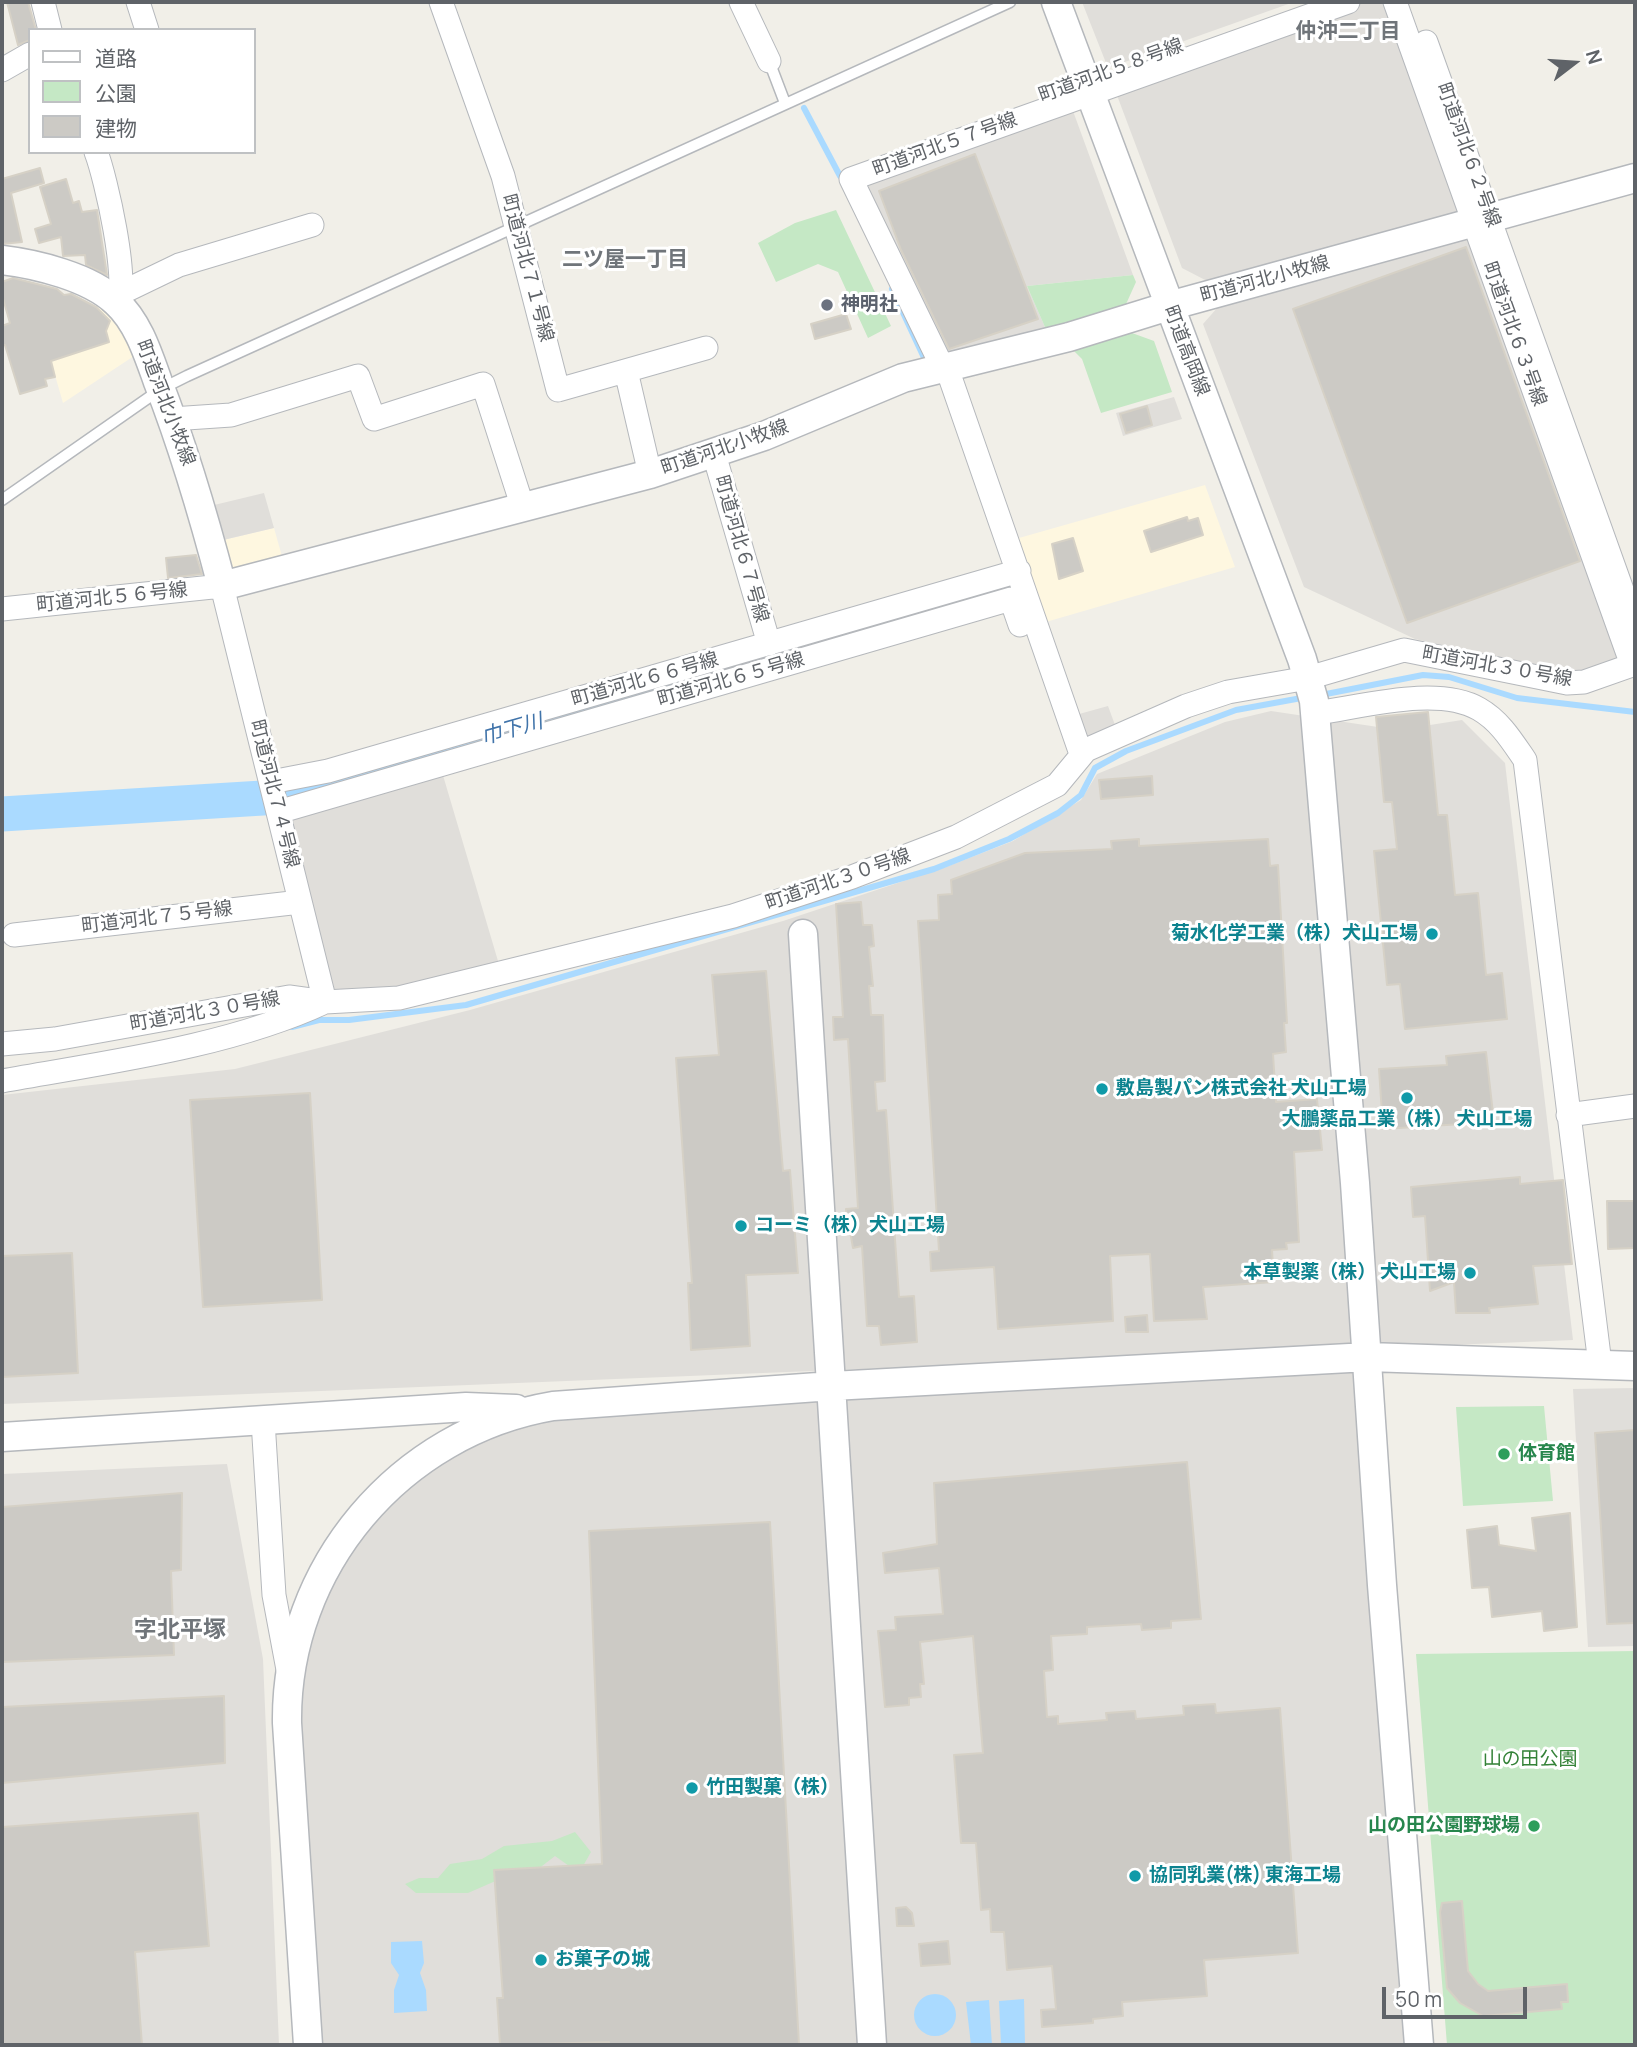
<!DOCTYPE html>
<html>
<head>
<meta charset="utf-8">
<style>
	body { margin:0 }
	#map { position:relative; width:1637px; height:2047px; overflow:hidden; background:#f1efe8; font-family:Manrope,"Noto Sans JP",sans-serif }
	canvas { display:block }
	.frame { position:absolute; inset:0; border:4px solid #5f6368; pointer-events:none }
	.legend { position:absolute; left:28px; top:28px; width:228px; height:126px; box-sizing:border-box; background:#fff; border:2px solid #bfc1c3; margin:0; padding:9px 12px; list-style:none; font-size:21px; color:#5f6368 }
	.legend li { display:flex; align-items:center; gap:14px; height:35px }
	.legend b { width:35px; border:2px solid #bfc1c3 }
	.north { position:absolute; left:1539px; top:28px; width:70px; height:70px; -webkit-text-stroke:5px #fff; paint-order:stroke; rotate:73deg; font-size:19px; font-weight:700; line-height:28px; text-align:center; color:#5f6368 }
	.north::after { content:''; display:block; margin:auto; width:24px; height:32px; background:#5f6368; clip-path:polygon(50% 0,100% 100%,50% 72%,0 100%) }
	.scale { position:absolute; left:1382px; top:1987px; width:145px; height:32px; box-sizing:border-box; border:4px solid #5f6368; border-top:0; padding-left:9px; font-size:21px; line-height:24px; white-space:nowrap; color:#5f6368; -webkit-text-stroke:5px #fff; paint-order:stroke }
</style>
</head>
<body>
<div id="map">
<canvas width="1637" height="2047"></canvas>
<div class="frame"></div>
<ul class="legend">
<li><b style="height:9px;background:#fff"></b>道路</li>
<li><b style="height:19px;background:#c5e8c5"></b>公園</li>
<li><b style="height:19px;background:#cccac5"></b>建物</li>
</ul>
<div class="north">N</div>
<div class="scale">50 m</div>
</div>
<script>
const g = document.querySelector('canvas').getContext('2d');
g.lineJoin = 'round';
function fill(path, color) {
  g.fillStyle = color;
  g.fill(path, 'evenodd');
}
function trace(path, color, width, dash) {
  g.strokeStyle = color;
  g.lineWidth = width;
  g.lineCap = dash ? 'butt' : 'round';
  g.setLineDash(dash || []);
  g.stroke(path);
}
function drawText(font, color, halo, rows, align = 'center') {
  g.font = font + ' Manrope,"Noto Sans JP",sans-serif';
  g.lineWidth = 6;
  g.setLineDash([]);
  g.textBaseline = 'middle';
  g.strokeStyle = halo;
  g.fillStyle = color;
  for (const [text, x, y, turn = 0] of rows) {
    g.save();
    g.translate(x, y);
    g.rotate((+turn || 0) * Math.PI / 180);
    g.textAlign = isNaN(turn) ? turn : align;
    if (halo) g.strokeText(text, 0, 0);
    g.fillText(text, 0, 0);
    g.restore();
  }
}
const commercial = new Path2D(`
	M102,303L112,310L134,356L63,403L40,323Z
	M1205,485L1235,567L1039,624L1012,540Z
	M274,528L283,560L238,570L225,563L219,541Z`);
const industrial = new Path2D(`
	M1082,2H1294L1108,68Z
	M1359,2H1387L1464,217L1211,283L1182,268L1115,90Z
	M1073,111L1133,275L1027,286L1048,334L948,359L857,185Z
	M1471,236L1623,658L1577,673L1564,674L1415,639L1304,587L1203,324L1218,307Z
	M1174,397L1182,419L1123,436L1116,413Z
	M264,493L274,528L219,541L210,506Z
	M1108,706L1115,725L1082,746L1072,716Z
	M1271,711L1398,730L1462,720L1505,763L1573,1340L2,1404V1095L235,1069L470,1010L783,921L946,867L1013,841L1081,800L1097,774L1225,722Z
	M442,772L498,961L399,990L330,996L290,816Z
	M1368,1357L1419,2045H308L290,1676L371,1504L531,1410Z
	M1635,1388V1646L1588,1647L1573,1389Z
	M227,1464L263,1659L279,2045H2V1474Z`);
const green = new Path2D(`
	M836,210L891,326L868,338L838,272L818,264L776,282L758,243L795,223Z
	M1133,275L1136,282L1122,313L1048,334L1027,286Z
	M1132,333L1154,341L1172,392L1101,413L1082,359L1072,349Z
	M1544,1406L1553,1501L1463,1506L1456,1407Z
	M1635,1651V2045H1447L1416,1654Z
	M575,1832L591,1852L579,1873L555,1856L529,1876H507L468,1893H416L405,1884L419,1878H438L450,1864L482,1859L504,1846L552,1841Z`);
const water = new Path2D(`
	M422,1941L424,1963L420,1973L426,1990L427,2011L394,2013V1990L399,1975L391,1963V1942Z
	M914 2015a21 21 0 1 1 42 0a21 21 0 1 1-42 0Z
	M1024,1999L1025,2044H1001L999,2001Z
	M989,2000L992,2045H971L966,2002Z`);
const stream = new Path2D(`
	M804,108L840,176L848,173
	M892,289L926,362
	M1321,695L1423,675L1449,677L1517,698L1635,712
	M292,1027L319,1020H349L466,1005L934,869L1009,839L1058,813L1081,795L1095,768L1126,751L1236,710L1307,697`);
const river = new Path2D(`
	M2,814L279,797L1013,586`);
const building = new Path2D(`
	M7,2H28L36,30H30V40L18,45Z
	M975,154L1038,319L949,349L901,250L879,191Z
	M40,168L44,183L11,193L22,242L2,244V179Z
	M66,179L73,203L79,201L82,212L97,210L107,275L86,265L85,255L63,256L61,237L39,243L35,229L51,224L40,187Z
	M1466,247L1580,561L1407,623L1293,309Z
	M13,278L57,289L64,295L71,294L96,307L110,321L106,331L109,342L51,361L55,377L45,379L47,386L20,394L5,345H2V326L10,323L2,295V282Z
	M846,314L851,329L815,339L811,324Z
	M1147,406L1152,425L1126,433L1120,414Z
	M1187,517L1188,521L1198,518L1203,535L1151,552L1144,531Z
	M1073,538L1083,571L1059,579L1052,544Z
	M196,555L202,574L168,578L166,558Z
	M1428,712L1438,815H1447L1455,895L1478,893L1486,975L1502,973L1507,1019L1405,1029L1400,984L1387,985L1374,851L1397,849L1392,802H1384L1376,717Z
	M1152,776L1153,795L1101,799L1099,780Z
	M1139,839V846L1268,839L1270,866L1278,865L1287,1023H1284L1286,1052L1273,1054L1276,1102L1317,1099L1322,1150L1294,1152L1299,1242L1286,1243L1287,1249L1272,1250L1274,1282L1203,1287L1207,1319L1154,1321L1150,1254L1110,1256L1113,1321L998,1329L994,1267L931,1271L930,1252L939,1251L918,921L939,920L938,895L952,894L951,880L1025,853L1112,849L1111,841Z
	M861,902L863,925H872L874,946L869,947L873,986H869L871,1015H883L885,1081L875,1082L877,1111L886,1110L899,1297L914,1296L917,1342L881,1345L879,1326H867L862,1246L853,1248L850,1231H847L846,1209L858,1208L848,1039L834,1040L833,1017H843L836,904Z
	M766,971L783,1171L790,1170L798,1273L746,1275L750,1346L691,1350L688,1283H692L676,1058L719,1055L712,975Z
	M1486,1052L1494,1122L1383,1129L1379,1069L1447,1065L1446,1056Z
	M310,1093L322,1300L203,1307L190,1100Z
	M1520,1177V1184L1563,1180L1572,1264L1533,1266L1538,1304L1489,1308L1490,1313H1456L1454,1282L1430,1291L1425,1216L1413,1217L1411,1187Z
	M1607,1201H1635V1248L1608,1249Z
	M72,1253L78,1373L2,1377V1256Z
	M1147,1315L1148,1332H1126L1125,1317Z
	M1635,1430V1623L1607,1624L1595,1433Z
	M1187,1462L1201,1619L1171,1621V1628L1142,1630L1141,1624L1087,1627V1634L1051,1636L1053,1670L1044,1671L1047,1717L1058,1716V1724L1107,1720L1106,1713L1135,1711L1136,1719L1184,1715L1183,1706L1215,1704L1216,1713L1280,1708L1298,1953L1204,1960L1207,1996L1122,2002L1123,2016L1093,2019V2023L1042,2027L1041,2010L1056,2009L1052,1966L1007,1970L1004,1932H991L990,1909L981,1910L976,1843H961L954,1755L983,1753L973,1636L920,1642L924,1684H920L921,1697L909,1698V1705L885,1707L878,1631L896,1630L895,1617L943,1614L939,1568L885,1573L883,1553L937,1544L934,1483Z
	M182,1493L181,1570L171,1571L174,1655L2,1662V1507Z
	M1570,1513L1577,1627L1544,1631L1542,1611L1492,1617L1489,1587L1472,1588L1467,1530L1497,1526L1499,1545L1536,1551L1532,1518Z
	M770,1522L799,2045H609V2042L500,2045L497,1998H503L494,1870L602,1864L589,1531Z
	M224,1696L225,1763L2,1783V1707Z
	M198,1813L209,1946L135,1952L142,2045H2V1827Z
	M1462,1901L1468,1971L1478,1984L1488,1991L1567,1984L1568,2002H1561L1562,2009L1483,2016L1460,2003L1447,1988L1440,1912L1442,1903Z
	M906,1907L912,1913L914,1926H897L896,1908Z
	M948,1941L950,1964L921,1966L919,1944Z`);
const service = new Path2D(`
	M769,61L785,103
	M2,500L161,389L187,376L1010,2`);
const minor = new Path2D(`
	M43,2L50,30
	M138,2L147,30
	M441,2L503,176L558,390L706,348
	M741,2L769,61
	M1395,2L1632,665
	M1426,42L1635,626
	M2,70L30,54
	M96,152C106,178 129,281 118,303
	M123,292L179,265L312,225
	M626,371L650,474
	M172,419L231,415L358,376L374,419L483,384L523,508
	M714,454L769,644
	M2,609L222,586L325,1002C228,1047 107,1062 2,1081
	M1316,713C1362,707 1437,685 1479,709C1500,721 1512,741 1525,760L1600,1364
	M1081,754L950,377L938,358L851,179L1348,2
	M271,782L328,771L1019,571
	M278,812L1011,599L1020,625
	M14,935L300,902
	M2,1044L55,1039L289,997L325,1002L399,998L733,916L852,877L956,837L1057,785L1086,750L1186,706L1228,692L1308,678L1404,650L1567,683L1584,682L1635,664
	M1568,1115L1635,1106
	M263,1421L274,1595L289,1675`);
const tertiary = new Path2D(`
	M1056,2L1302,659L1314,701L1355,1183L1382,1585L1419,2045
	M2,260C36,264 90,277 116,302C138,322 148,354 158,382C184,449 204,517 222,586L650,474L764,436L903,378L1069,337L1169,306L1635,178
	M803,934L872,2045
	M2,1437L466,1407L516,1409
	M308,2045L287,1723C285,1567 400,1432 553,1406L832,1386L1368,1357L1635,1366`);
const markers = [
	[827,305,7,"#6b7280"],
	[1432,934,7,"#0f9aa8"],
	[1102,1089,7,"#0f9aa8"],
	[1407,1098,7,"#0f9aa8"],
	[741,1226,7,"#0f9aa8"],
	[1470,1273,7,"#0f9aa8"],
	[1504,1454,7,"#2e9e5b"],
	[692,1788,7,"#0f9aa8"],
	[1534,1826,7,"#2e9e5b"],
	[1135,1876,7,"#0f9aa8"],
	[541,1960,7,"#0f9aa8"]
];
const streetNames = [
	["町道河北５８号線",1111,71,-20],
	["町道河北５７号線",945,145,-20],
	["町道河北６２号線",1468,155,70],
	["町道河北７１号線",527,268,75],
	["町道河北小牧線",1265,280,-15],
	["町道河北６３号線",1514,334,70],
	["町道高岡線",1186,351,69],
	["町道河北小牧線",165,403,69],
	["町道河北小牧線",725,448,-19],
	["町道河北６７号線",741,549,74],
	["町道河北５６号線",112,598,-6],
	["町道河北３０号線",1497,667,10],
	["町道河北６６号線",645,680,-16],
	["町道河北６５号線",731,680,-16],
	["町道河北７４号線",274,794,76],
	["町道河北３０号線",838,880,-19],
	["町道河北７５号線",157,918,-7],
	["町道河北３０号線",205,1012,-10]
];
const worshipNames = [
	["神明社",841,305]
];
const cultureNames = [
	["菊水化学工業（株）犬山工場",1418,934,"right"],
	["敷島製パン株式会社 犬山工場",1116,1089],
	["大鵬薬品工業（株） 犬山工場",1407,1120,"center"],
	["コーミ（株）犬山工場",755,1226],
	["本草製薬（株） 犬山工場",1456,1273,"right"],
	["竹田製菓（株）",706,1788],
	["協同乳業(株) 東海工場",1149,1876],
	["お菓子の城",555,1960]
];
const leisureNames = [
	["体育館",1518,1454],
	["山の田公園野球場",1520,1826,"right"]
];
const parkNames = [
	["山の田公園",1530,1760]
];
const neighbourhoodNames = [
	["仲沖二丁目",1348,32],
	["二ツ屋一丁目",625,260]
];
const waterNames = [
	["巾下川",512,730,-16]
];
const quarterNames = [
	["字北平塚",180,1631]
];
fill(commercial, '#fef7e0');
fill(industrial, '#e0deda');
fill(green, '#c5e8c5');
fill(water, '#aadaff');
trace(stream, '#aadaff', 6);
trace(river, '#aadaff', 35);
fill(building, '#cccac5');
trace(building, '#d6d1c6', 2);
trace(service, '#b5b8bc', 13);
trace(minor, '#b5b8bc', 25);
trace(tertiary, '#b5b8bc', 31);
trace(service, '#fff', 10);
trace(minor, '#fff', 23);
trace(tertiary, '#fff', 28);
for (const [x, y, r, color] of markers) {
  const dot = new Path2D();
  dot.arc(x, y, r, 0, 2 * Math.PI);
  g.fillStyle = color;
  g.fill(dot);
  trace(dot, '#fff', 2.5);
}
drawText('19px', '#5f6368', '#fff', streetNames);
drawText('bold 19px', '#5b616d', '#fff', worshipNames, 'left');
drawText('bold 19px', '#0d838f', '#fff', cultureNames, 'left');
drawText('bold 19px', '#27864d', '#fff', leisureNames, 'left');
drawText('19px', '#348238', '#fff', parkNames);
drawText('bold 21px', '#70757a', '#fff', neighbourhoodNames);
drawText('italic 21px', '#4174aa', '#fff', waterNames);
drawText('bold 23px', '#70757a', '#fff', quarterNames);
</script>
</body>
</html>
